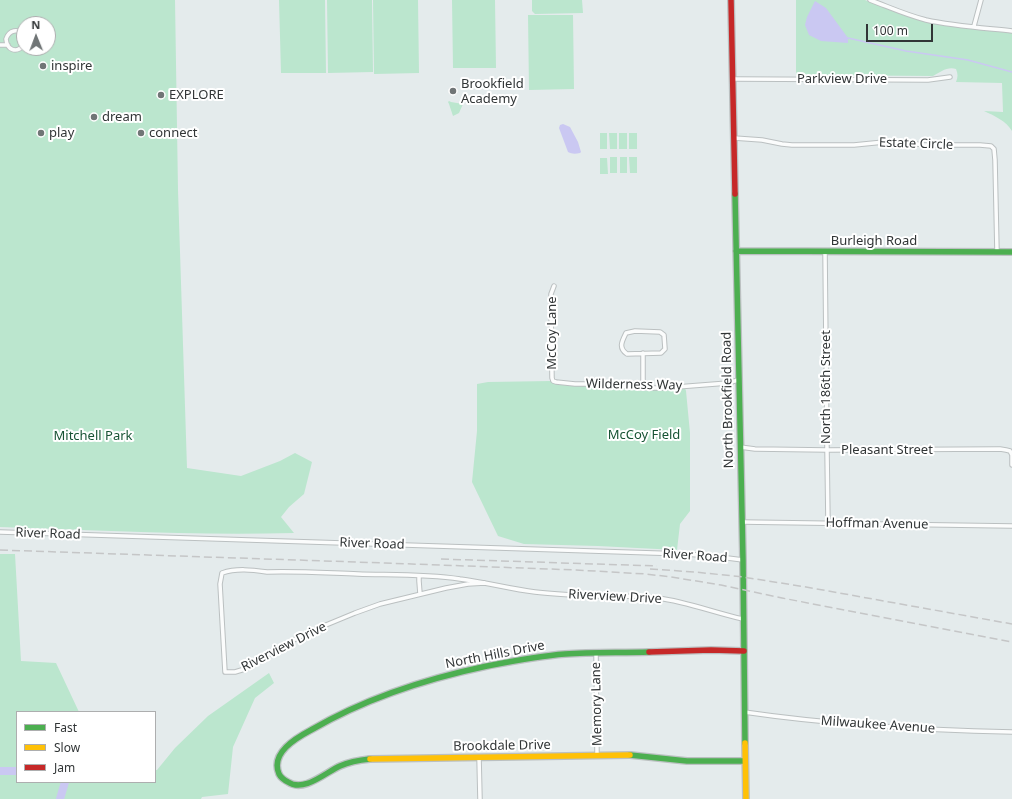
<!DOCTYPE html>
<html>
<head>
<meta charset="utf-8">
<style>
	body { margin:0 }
	#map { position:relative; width:1012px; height:799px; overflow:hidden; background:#e4ebec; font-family:"Noto Sans",sans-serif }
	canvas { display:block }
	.legend { position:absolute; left:16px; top:711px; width:140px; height:72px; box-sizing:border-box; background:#fff; border:1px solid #adaeaf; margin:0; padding:5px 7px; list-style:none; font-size:12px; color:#313536 }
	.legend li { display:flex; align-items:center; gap:8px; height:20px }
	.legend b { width:20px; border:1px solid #adaeaf }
	.north { position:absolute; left:16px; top:16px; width:40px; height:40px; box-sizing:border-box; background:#fff; border:1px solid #adaeaf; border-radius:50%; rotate:359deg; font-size:11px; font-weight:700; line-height:16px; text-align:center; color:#313536 }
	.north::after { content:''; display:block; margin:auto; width:14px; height:18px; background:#707576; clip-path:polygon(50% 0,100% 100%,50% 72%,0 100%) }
	.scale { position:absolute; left:866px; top:24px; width:67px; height:18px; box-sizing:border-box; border:2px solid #313536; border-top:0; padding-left:5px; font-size:12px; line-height:14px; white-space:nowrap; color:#313536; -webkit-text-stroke:3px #fff; paint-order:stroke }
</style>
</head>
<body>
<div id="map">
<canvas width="1012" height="799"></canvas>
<ul class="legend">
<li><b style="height:5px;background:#4caf50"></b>Fast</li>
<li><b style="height:5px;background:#ffc107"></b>Slow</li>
<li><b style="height:5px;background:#c62828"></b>Jam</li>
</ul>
<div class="north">N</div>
<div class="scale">100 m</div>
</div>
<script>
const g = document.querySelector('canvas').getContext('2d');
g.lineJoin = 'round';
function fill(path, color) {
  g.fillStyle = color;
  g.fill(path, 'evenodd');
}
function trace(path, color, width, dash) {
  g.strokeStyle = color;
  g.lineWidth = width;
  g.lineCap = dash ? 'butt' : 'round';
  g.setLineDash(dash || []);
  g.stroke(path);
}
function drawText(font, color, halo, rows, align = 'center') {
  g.font = font + ' "Noto Sans",sans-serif';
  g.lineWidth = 4;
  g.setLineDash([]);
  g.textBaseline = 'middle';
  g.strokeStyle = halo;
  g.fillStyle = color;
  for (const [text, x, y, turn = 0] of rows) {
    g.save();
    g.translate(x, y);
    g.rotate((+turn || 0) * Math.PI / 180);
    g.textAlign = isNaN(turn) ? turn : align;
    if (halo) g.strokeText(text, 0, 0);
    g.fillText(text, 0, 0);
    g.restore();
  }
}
const green = new Path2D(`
	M0,0H175L178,190L187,468L241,476L280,461L295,453L312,462L304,494L289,507L281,517L294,533C196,536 98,530 0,527ZM24,24H48V48H24Z
	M279,0H325L326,73H281Z
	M327,0H372L373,72L328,73Z
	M373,0H418L419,73L374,74Z
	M452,0H495L496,68H453Z
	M532,0H582L583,13L535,14L532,11Z
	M796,0H865L900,14L919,20L935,24L1012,32V131C1006,121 995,116 984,111L1003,112L1002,83L956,82C958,77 958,74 956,69C948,66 940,72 933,76L796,75Z
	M528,15H573L574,89L529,90Z
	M449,101L451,102L463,104L459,113L453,116L449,104L448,102Z
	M600,133H607V149H600Z
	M609,133H617V149H610Z
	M619,133H627V149H619Z
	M629,133H637V149H629Z
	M610,157H617V173H610Z
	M620,157H627V173H620Z
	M629,157H637V173H630Z
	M600,158H607L608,174H600Z
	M551,381L560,385L602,386L619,387L685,388L686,391L690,433V511L680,524L677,550L598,546L524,544L498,536L472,482L477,431V384L488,382Z
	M0,554H15L21,661L56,663L79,712H17V782H155V770H157L175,748L208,716L269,673L274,683L255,698L233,747L228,794L202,797L201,799H0Z`);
const water = new Path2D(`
	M815,1L826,8L848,38V43L821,41L809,35L805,25L807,17Z
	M563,124L570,127L578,142L581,152L580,153C575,154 572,154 568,152L559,128L560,125Z`);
const stream = new Path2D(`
	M848,38L906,51L968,60L1012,72`);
const river = new Path2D(`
	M0,771H17
	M60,799L65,782`);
const street = new Path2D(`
	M870,0C889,7 906,15 926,20C953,26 984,28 1012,31
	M974,26L981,0
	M24,35C18,28 9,30 6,39C7,50 16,54 24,45
	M0,45H8
	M733,79L928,80L950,77
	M734,138L762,140L782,144L792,145H854L884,142H902L924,145H980L991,146L994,149L995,160L997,252
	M825,251L827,450L828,523
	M554,286L551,294V307L552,378L553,381L556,382L575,384H601L643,388H664L728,383L738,380
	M635,331L660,332L664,335L665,349L661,353L627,354C618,348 622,341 626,333Z
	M643,353V388
	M740,447L755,449L827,450L1000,449L1006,450L1010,451L1012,455V465
	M742,522L1012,526
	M0,532L685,554L712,556L743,560
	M419,576V581L420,594
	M485,583L468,584L446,588L380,604L355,613L309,632L286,644L262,658L245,669L235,672H225L220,584L222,573C237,568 252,570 267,572C297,571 327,573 358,574C392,575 426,574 460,579C485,582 510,589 535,592C553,594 571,595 589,596C612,596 635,595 658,598C688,602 715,613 743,619
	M596,653L597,755
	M744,712C833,725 923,730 1012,732
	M479,757L480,799`);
const fast = new Path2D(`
	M735,194L743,560L745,743
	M736,251L1012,252
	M630,755L687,761H745
	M370,759C360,760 349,762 340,766C326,772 304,793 288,782C284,780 281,778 279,774C270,753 296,738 311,730C366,698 425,679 487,666C513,661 538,656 565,654C593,652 621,653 649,652`);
const slow = new Path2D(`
	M745,743L746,799
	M370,759L630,755`);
const jam = new Path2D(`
	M731,0L735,194
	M649,652L711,650L744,651`);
const rail = new Path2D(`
	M0,550L385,563L576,570L646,574L671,577L721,585L782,598L1012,642
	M441,559L657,566
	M650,569L695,572L743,577L806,587L1012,624`);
const markers = [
	[43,66,4,"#707576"],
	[453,91,4,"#707576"],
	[161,95,4,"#707576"],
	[94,117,4,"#707576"],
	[41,133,4,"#707576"],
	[141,133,4,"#707576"]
];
const poiNames = [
	["inspire",51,66],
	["Brookfield",461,84],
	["Academy",461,99],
	["EXPLORE",169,95],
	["dream",102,117],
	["play",49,133],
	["connect",149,133]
];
const streetNames = [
	["Parkview Drive",842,79],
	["Estate Circle",916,144,2],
	["Burleigh Road",874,241],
	["McCoy Lane",552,333,-90],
	["Wilderness Way",634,385,1],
	["North 186th Street",826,387,-90],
	["North Brookfield Road",728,400,-91],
	["Pleasant Street",887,450],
	["Hoffman Avenue",877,524,1],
	["River Road",48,534,2],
	["River Road",372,544,2],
	["River Road",695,556,4],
	["Riverview Drive",615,597,3],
	["Riverview Drive",284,647,-27],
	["North Hills Drive",495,655,-11],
	["Memory Lane",597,704,-91],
	["Milwaukee Avenue",878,725,4],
	["Brookdale Drive",502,746,-1]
];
const parkNames = [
	["McCoy Field",644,435],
	["Mitchell Park",93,436]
];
fill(green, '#bbe6ce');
fill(water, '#cac8f2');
trace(stream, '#cac8f2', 1.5);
trace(river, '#cac8f2', 8);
trace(street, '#bbc0c1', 5.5);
trace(fast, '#bbc0c1', 8);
trace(slow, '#bbc0c1', 8);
trace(jam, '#bbc0c1', 8);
trace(street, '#fbfcfc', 3.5);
trace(fast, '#4caf50', 5.5);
trace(slow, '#ffc107', 5.5);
trace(jam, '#c62828', 5.5);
trace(rail, '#c5c6c7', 1.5, [8, 4]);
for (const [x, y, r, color] of markers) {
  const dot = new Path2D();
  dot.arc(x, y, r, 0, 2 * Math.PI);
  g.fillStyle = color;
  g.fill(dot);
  trace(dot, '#fff', 1.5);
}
drawText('13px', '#313536', '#fff', poiNames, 'left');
drawText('13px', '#313536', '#fff', streetNames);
drawText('13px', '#175334', '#fff', parkNames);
</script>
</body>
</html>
